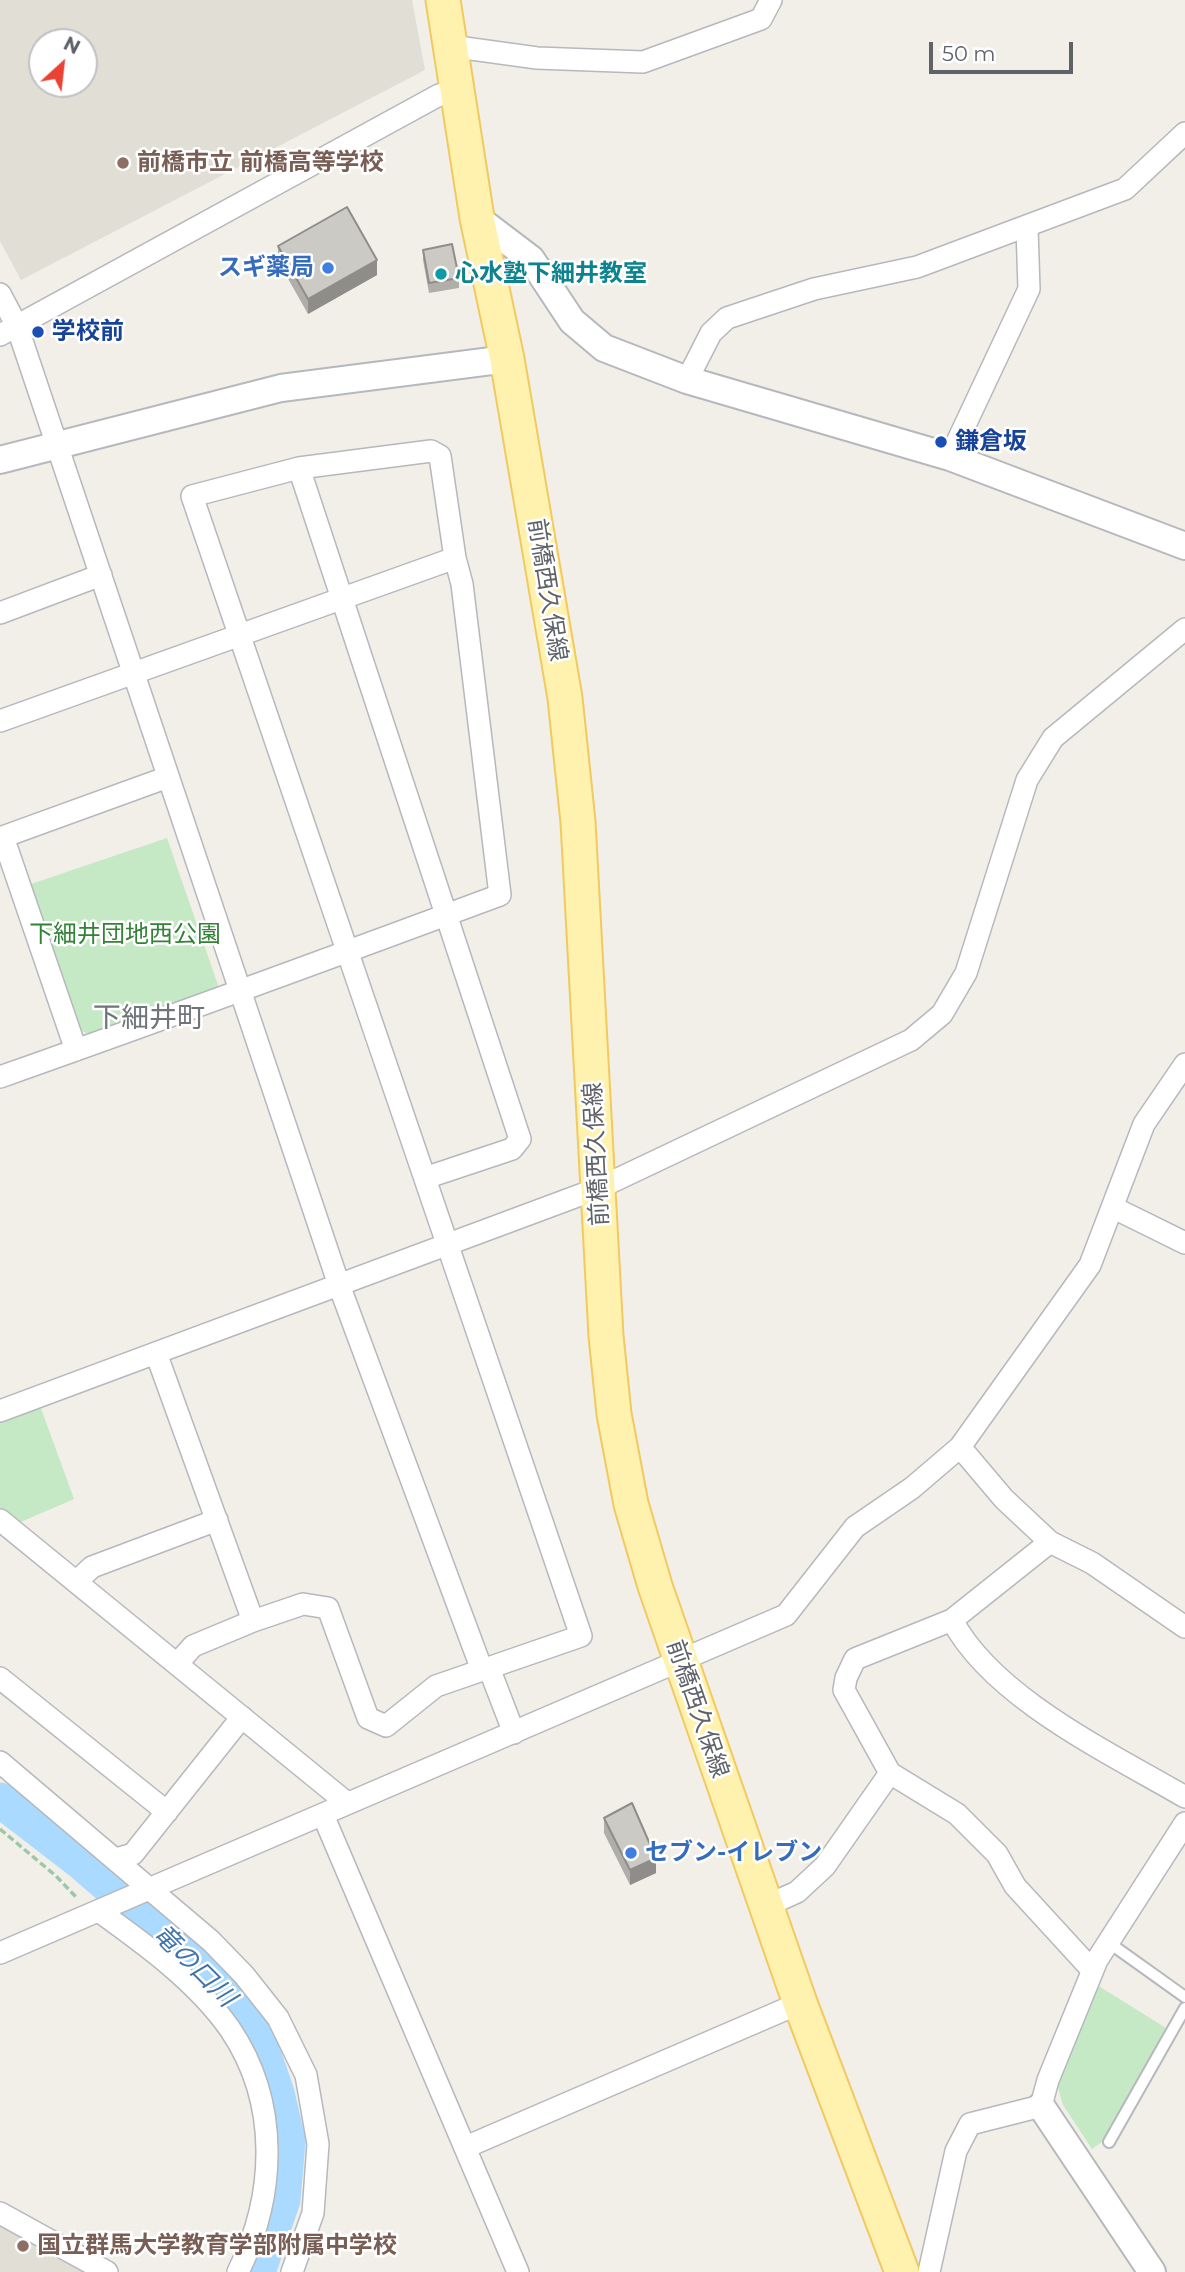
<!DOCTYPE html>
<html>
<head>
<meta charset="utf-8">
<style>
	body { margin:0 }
	#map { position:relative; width:1185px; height:2272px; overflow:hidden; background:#f1efe8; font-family:Montserrat,sans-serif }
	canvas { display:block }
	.north { position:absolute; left:28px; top:28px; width:70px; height:70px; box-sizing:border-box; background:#fff; border:2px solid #bfc1c3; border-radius:50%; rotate:27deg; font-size:19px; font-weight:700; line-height:28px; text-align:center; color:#5f6368 }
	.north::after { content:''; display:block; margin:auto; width:24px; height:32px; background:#ea4335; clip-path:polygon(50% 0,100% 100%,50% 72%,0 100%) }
	.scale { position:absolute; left:929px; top:42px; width:144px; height:32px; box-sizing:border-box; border:4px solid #5f6368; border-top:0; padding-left:9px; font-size:21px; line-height:24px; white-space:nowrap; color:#5f6368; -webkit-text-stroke:5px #fff; paint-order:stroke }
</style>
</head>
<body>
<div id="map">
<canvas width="1185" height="2272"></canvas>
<div class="north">N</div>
<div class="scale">50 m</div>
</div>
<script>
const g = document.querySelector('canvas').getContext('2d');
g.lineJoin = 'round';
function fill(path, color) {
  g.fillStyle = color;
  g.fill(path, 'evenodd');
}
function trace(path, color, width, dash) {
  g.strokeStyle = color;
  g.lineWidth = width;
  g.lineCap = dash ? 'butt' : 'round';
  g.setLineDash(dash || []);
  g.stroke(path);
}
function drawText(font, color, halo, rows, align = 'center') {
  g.font = font + ' Montserrat,"Noto Sans JP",sans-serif';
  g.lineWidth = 5;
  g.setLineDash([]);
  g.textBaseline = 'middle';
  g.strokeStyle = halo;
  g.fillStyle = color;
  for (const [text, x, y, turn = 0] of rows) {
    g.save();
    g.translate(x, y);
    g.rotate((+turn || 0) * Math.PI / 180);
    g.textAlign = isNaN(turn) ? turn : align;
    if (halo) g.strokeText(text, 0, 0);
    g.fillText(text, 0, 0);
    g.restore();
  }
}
const education = new Path2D(`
	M0,0H412L425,70L21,280L0,241ZM84,42V84H42V42Z
	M0,2220L92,2272H0Z`);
const green = new Path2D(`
	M167,838L218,985L215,992L90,1035L82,1031L31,884Z
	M39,1403L74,1499L16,1524L0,1512V1418Z
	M1097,1985L1166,2028L1106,2139L1092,2149L1063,2105L1057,2084Z`);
const river = new Path2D(`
	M0,1800L83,1864L210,1974L256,2032L277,2093L288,2141L283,2200L258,2272`);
const path = new Path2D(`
	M0,1829L56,1876L77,1898`);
const service = new Path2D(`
	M1108,1942L1185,1997
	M1109,2142L1185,2008`);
const minor = new Path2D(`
	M450,46L537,58L643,62L761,19L771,0
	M0,294L17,326L339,1285L482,1670
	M0,335L439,95L459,89
	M687,380L711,333L727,318L814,289L917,267L1125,189L1185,133
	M950,457L1029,289L1027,228
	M299,468L520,1139L512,1149L425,1178
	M0,613L101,575
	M0,721L455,558
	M3,837L76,1050
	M0,838L168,777
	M0,1077C167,1018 333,957 500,895L462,584L455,558L440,456L431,451L299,468L192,496C322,876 451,1256 581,1636L436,1686L386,1726L368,1718L328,1608L303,1604L253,1621L193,1646L177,1664
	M1114,1208L1185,1243
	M156,1353L253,1621
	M0,1411L599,1188L911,1040L942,1014L966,973L1027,780L1053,738L1185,629
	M960,1447L1004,1499L1050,1542L1092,1563L1185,1627
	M0,1520L347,1803
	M1050,1542L952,1620L855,1659L846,1678L844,1690L890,1773L957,1814L997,1854L1015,1886L1092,1970
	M76,1582L92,1567L217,1520
	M952,1620C993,1698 1110,1753 1185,1797
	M489,1668L514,1733
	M0,1678L167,1812
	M0,1762L211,1941L244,1975L278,2018L306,2075L318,2144L313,2213L292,2272
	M323,1815L518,2272
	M116,1859L133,1854L242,1717
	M766,1906L797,1892L825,1866L890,1773
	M100,1912C146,1945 197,1982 230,2029C280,2103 276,2195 238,2272
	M0,1953L786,1615L855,1527L912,1488L960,1447L1090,1265L1144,1124L1185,1064
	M466,2147L800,2003
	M0,2213L107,2272
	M929,2272L956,2151L970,2124L1041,2106L1048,2080L1097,1960L1185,1823`);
const tertiary = new Path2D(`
	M477,218L531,259L572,321L604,348L687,380L950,457L1185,546
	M0,460L281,388L507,359
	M1041,2106L1152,2272`);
const primary = new Path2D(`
	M443,0L477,218L507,359L565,698L578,822L606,1336L614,1414L631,1504L655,1586L800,2003L902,2272`);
const wall = new Path2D(`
	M278,246L377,275L308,314L278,261Z
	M423,250L459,278V288L429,293L423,260Z
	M604,1818L656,1873L630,1885L604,1833Z`);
const shadedWall = new Path2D(`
	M377,260V275L308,314V299Z
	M656,1858V1873L630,1885V1870Z`);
const building = new Path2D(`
	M347,207L377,260L308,299L278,246Z
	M452,244L459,278L429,283L423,250Z
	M632,1803L656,1858L630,1870L604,1818Z`);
const markers = [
	[123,163,7,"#8d6e63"],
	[328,268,7,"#3f7fe0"],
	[441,274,7,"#0f9aa8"],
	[38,332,7,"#1a4fb4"],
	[941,442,7,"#1a4fb4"],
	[631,1853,7,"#3f7fe0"],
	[23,2246,7,"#8d6e63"]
];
const educationNames = [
	["前橋市立 前橋高等学校",137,163],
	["国立群馬大学教育学部附属中学校",37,2246]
];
const shopNames = [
	["スギ薬局",314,268],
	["セブン-イレブン",645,1853,"left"]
];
const cultureNames = [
	["心水塾下細井教室",455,274]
];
const transitNames = [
	["学校前",52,332],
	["鎌倉坂",955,442]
];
const streetNames = [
	["前橋西久保線",547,590,81],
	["前橋西久保線",597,1154,-93],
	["前橋西久保線",697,1709,71]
];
const parkNames = [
	["下細井団地西公園",125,935]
];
const waterNames = [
	["竜の口川",194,1966,45]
];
const quarterNames = [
	["下細井町",149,1019]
];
fill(education, '#e1ded6');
fill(green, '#c5e8c5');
trace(river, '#aadaff', 35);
trace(service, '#b5b8bc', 14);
trace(minor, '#b5b8bc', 24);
trace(tertiary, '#b5b8bc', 30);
trace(primary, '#f2c960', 37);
trace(path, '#9cc7a9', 3.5, [7, 3.5]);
trace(service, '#fff', 10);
trace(minor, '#fff', 21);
trace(tertiary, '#fff', 26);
trace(primary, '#fff2af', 33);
fill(wall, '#afaea9');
fill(shadedWall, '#8f8d8a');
fill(building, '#cccac5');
trace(building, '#8f8d8a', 2);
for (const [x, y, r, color] of markers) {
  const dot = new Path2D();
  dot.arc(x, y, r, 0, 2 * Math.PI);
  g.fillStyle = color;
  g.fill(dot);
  trace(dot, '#fff', 2.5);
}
drawText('bold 24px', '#785e54', '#fff', educationNames, 'left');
drawText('bold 24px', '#366cbe', '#fff', shopNames, 'right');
drawText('bold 24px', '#0d838f', '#fff', cultureNames, 'left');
drawText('bold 24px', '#164399', '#fff', transitNames, 'left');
drawText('24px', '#5f6368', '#fff', streetNames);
drawText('24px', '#348238', '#fff', parkNames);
drawText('italic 26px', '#4174aa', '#fff', waterNames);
drawText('28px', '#70757a', '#fff', quarterNames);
</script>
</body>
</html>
